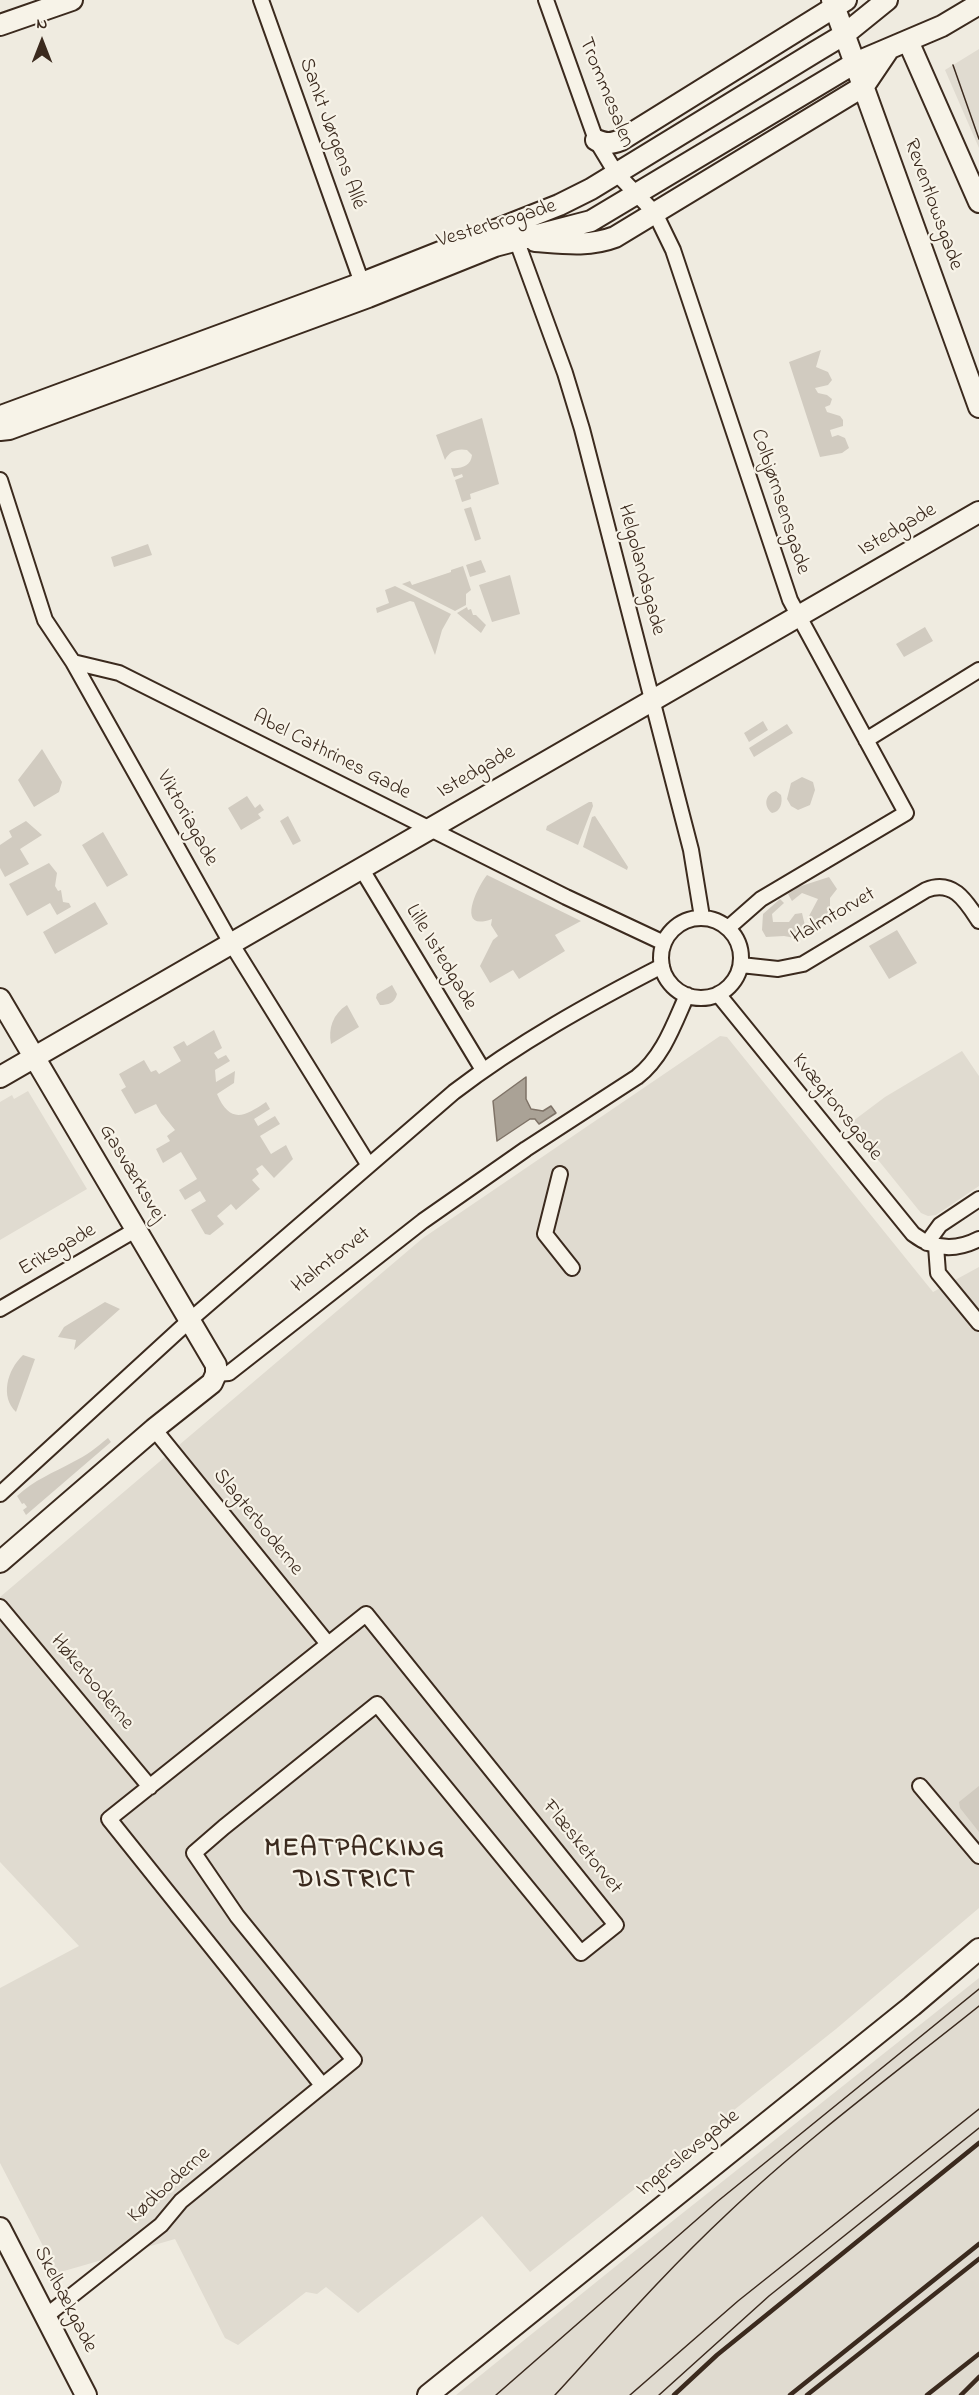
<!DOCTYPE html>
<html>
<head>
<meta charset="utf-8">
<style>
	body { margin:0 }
	#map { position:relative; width:979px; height:2395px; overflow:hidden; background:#efebe0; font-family:"Indie Flower",sans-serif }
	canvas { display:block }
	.north { position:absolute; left:12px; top:12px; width:60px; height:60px; -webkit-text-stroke:4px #f7f3e8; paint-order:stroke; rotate:0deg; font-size:16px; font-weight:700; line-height:24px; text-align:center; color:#3b2a1e }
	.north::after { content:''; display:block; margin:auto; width:21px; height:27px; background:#3b2a1e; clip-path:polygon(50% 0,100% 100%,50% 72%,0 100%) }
</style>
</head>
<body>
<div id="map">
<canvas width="979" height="2395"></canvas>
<div class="north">N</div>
</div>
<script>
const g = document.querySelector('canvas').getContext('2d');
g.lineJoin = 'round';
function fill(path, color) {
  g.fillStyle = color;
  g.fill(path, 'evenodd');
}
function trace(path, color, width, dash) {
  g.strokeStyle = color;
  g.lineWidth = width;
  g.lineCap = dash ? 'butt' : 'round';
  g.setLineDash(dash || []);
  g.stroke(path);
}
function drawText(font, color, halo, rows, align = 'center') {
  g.font = font + ' "Indie Flower",sans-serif';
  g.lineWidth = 4.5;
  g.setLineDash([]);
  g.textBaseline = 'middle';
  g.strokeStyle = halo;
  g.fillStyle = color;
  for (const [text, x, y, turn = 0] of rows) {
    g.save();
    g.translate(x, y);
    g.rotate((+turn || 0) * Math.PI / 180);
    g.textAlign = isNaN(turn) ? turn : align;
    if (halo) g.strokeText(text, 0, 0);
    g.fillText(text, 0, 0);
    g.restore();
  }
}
const built = new Path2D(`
	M979,49V148L945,70Z
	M720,1036L727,1037L933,1292L979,1267V1908L836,2029L530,2272L482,2216L358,2313L326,2287L317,2294L306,2292L238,2345L225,2338L175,2239L57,2273L0,2163V1988L79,1946L0,1862V1597L423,1238Z
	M962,1051L979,1076V1186L936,1215L928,1216L921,1213L849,1124L885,1097Z
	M28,1091L87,1189L0,1240V1102L12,1095L14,1099Z
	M979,1978V2395H456L631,2254Z`);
const green = new Path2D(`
	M821,350L816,367L828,372L832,380L828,385L815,388L818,393L827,395L832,399L830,405L825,407L827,412L840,416L843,420V426L830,430L832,437L838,435L845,438L849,448L842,453L820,457L789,362Z
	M482,418L499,484L470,494L471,499L462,502L455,480L463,477L462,474L454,477L451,468C461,469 471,466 472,455L467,450C458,448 449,451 445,460L436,435Z
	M471,507L481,539L475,541L464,509Z
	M148,544L152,555L114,567L111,557Z
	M481,560L486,572L470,577L466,565Z
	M463,566L471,590L466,594V605L455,611L402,584L410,581L412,585L451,572V570Z
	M510,575L520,614L492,622L479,585Z
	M395,586L451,614L442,630L435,655L414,602L410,601L377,613L376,608L389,603L385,590Z
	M467,607L468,610L471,609L473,615H476L486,625L481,633L457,613Z
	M925,627L933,641L904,657L896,644Z
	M763,721L768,730L749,742L744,733Z
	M787,724L793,733L754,757L749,748Z
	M42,749L62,782L59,792L34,807L18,780Z
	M802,777L813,782L815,790L810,805L798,810L791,806L787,799L791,783Z
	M776,791L781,795C783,803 780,812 772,813C763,806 765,794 776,791Z
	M247,796L255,808L260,804L264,810L258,814L261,818L241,830L228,808Z
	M589,802H592L593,806L578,845L546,830L547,826Z
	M288,816L301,841L293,845L280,821Z
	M595,816L628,867L627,870L583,847L592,817Z
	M26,821L42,835L20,849L29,864L5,877L0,868V845L12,837L9,831Z
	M103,832L128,875L107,887L82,845Z
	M49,863L57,873L55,886L58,891L61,890L63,902L69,903L71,907L57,915L50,903L27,916L9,884Z
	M487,875L581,921L555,935L565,951L519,979L513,970L490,983L480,966L493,940L498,936L491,925L492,919C455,933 477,887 487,875Z
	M829,877L837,889L830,898V916L816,928L809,916L818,899L802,893L792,901L788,894L798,887Z
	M780,899L784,903L772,914L773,922H789L795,914L802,913L806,930L795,938L784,936L766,937L762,930L763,914Z
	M95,902L108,924L55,954L43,932Z
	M897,930L917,963L889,979L869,946Z
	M392,985L397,994C395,1003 388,1005 380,1005L376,998L377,994Z
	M347,1005L359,1027L331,1044C328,1028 333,1014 347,1005Z
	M214,1030L222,1048L214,1053L218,1059L226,1055L230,1061L215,1070L216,1082L235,1071L234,1083L217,1094C230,1124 244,1117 266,1102L270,1109L254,1119L258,1126L275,1116L280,1124L260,1136L271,1154L286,1145L293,1159L274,1178L262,1165L256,1169L259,1174L252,1180L260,1189L236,1210L231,1204L217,1216L224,1224L210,1235L205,1234L191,1210L206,1201L200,1191L185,1200L179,1190L197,1179L181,1152L163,1163L156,1149L170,1141L167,1136L175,1130L161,1113L156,1104L135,1114L121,1090L126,1087L119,1074L144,1060L151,1072L156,1070L159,1074L181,1061L173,1047L184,1041L187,1046Z
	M105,1302L120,1309L74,1350L76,1340L58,1337L64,1327Z
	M23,1355L35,1359L16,1412C0,1397 7,1370 23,1355Z
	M108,1438L111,1442L26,1515L23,1510L27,1507L24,1503L22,1504L17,1496C34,1480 53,1473 73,1462C86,1456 97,1447 108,1438Z
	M979,1786V1832L960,1808L959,1802Z`);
const water = new Path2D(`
	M526,1077V1099L531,1109L543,1111L551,1106L556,1113L539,1124L535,1119H530L497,1141L493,1101Z`);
const street = new Path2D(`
	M261,0L362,283
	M546,0L596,140L616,173L655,213L673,250L790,600L906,813L761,899L728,928
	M516,239L565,373L582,429L691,850L702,917
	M0,480L45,620L73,662L231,943L368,1164
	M73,662L119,673L566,897L664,943
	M866,740L979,670
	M361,868L483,1070
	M661 958a40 40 0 1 1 80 0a40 40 0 1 1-80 0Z
	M741,965L778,969L803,964L926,890C953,879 966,901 979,921
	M718,994L913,1234C934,1250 956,1251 979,1239
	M560,1174L545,1234L572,1268
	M927,1243L940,1225L979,1199
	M936,1246L938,1273L979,1323
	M0,1309L137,1229
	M216,1374L229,1373L423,1221L526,1149L637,1077C663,1057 674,1024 687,995
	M154,1429L328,1644
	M0,1494L190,1320L454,1092C518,1043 590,1003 662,966
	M0,1607L150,1787
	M920,1786L979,1856
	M46,2316L161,2225L181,2201L354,2060L237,1916L194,1853L224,1827L377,1704L581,1953L616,1925L366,1614L109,1819L322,2085`);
const secondary = new Path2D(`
	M832,0L979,407
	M0,25L72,0
	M908,41L979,202
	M596,140C606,144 611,144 621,140L846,0
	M535,241C562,243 589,247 615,237L864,86L889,49
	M0,419L4,415L362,283L559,205L591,189L815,52L845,34L887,0
	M0,430L9,429L368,297L495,246L591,221L855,63L942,26L979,4
	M0,999L216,1365V1374L212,1383L154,1429L0,1562
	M0,1077L979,512
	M0,2228L86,2395
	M428,2395L912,2006L979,1949`);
const tram = new Path2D(`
	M953,65L979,139
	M496,2395L718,2201L979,1989
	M555,2395C611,2334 666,2271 727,2214C806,2139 894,2074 979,2006
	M630,2395L738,2301L979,2109
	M659,2395L769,2296L979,2128`);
const rail = new Path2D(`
	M674,2395L717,2355L979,2143
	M790,2395L979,2244
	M807,2395L979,2259
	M927,2395L979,2354
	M961,2395L979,2377`);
const streetNames = [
	["Trommesalen",605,93,68],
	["Sankt Jørgens Allé",331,134,70],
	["Reventlowsgade",932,205,70],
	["Vesterbrogade",497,225,-17],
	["Colbjørnsensgade",779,502,72],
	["Istedgade",898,531,-30],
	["Helgolandsgade",640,570,75],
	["Abel Cathrines Gade",331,756,27],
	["Istedgade",477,773,-30],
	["Viktoriagade",186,819,61],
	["Halmtorvet",834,917,-30],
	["Lille Istedgade",440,958,59],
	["Kvægtorvsgade",836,1108,51],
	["Gasværksvej",131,1174,59],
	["Eriksgade",58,1251,-30],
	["Halmtorvet",332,1261,-38],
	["Slagterboderne",257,1523,51],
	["Høkerboderne",91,1683,50],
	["Flæsketorvet",581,1848,51],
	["Ingerslevsgade",689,2154,-39],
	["Kødboderne",170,2186,-42],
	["Skelbækgade",64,2300,63]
];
const districtNames = [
	["MEATPACKING",355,1851],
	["DISTRICT",355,1882]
];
fill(built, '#e0dbd0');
fill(green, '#d1cbc0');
fill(water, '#aaa296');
trace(water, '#7e7266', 1.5);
trace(street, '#3b2a1e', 18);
trace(secondary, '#3b2a1e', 24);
trace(street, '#f7f3e8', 14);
trace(secondary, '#f7f3e8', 20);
trace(tram, '#3b2a1e', 1.5);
trace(rail, '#3b2a1e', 4.5);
drawText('21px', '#3b2a1e', '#f7f3e8', streetNames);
g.letterSpacing = '1.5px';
drawText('bold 27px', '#3b2a1e', '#f7f3e8', districtNames);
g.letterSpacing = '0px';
</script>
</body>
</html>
